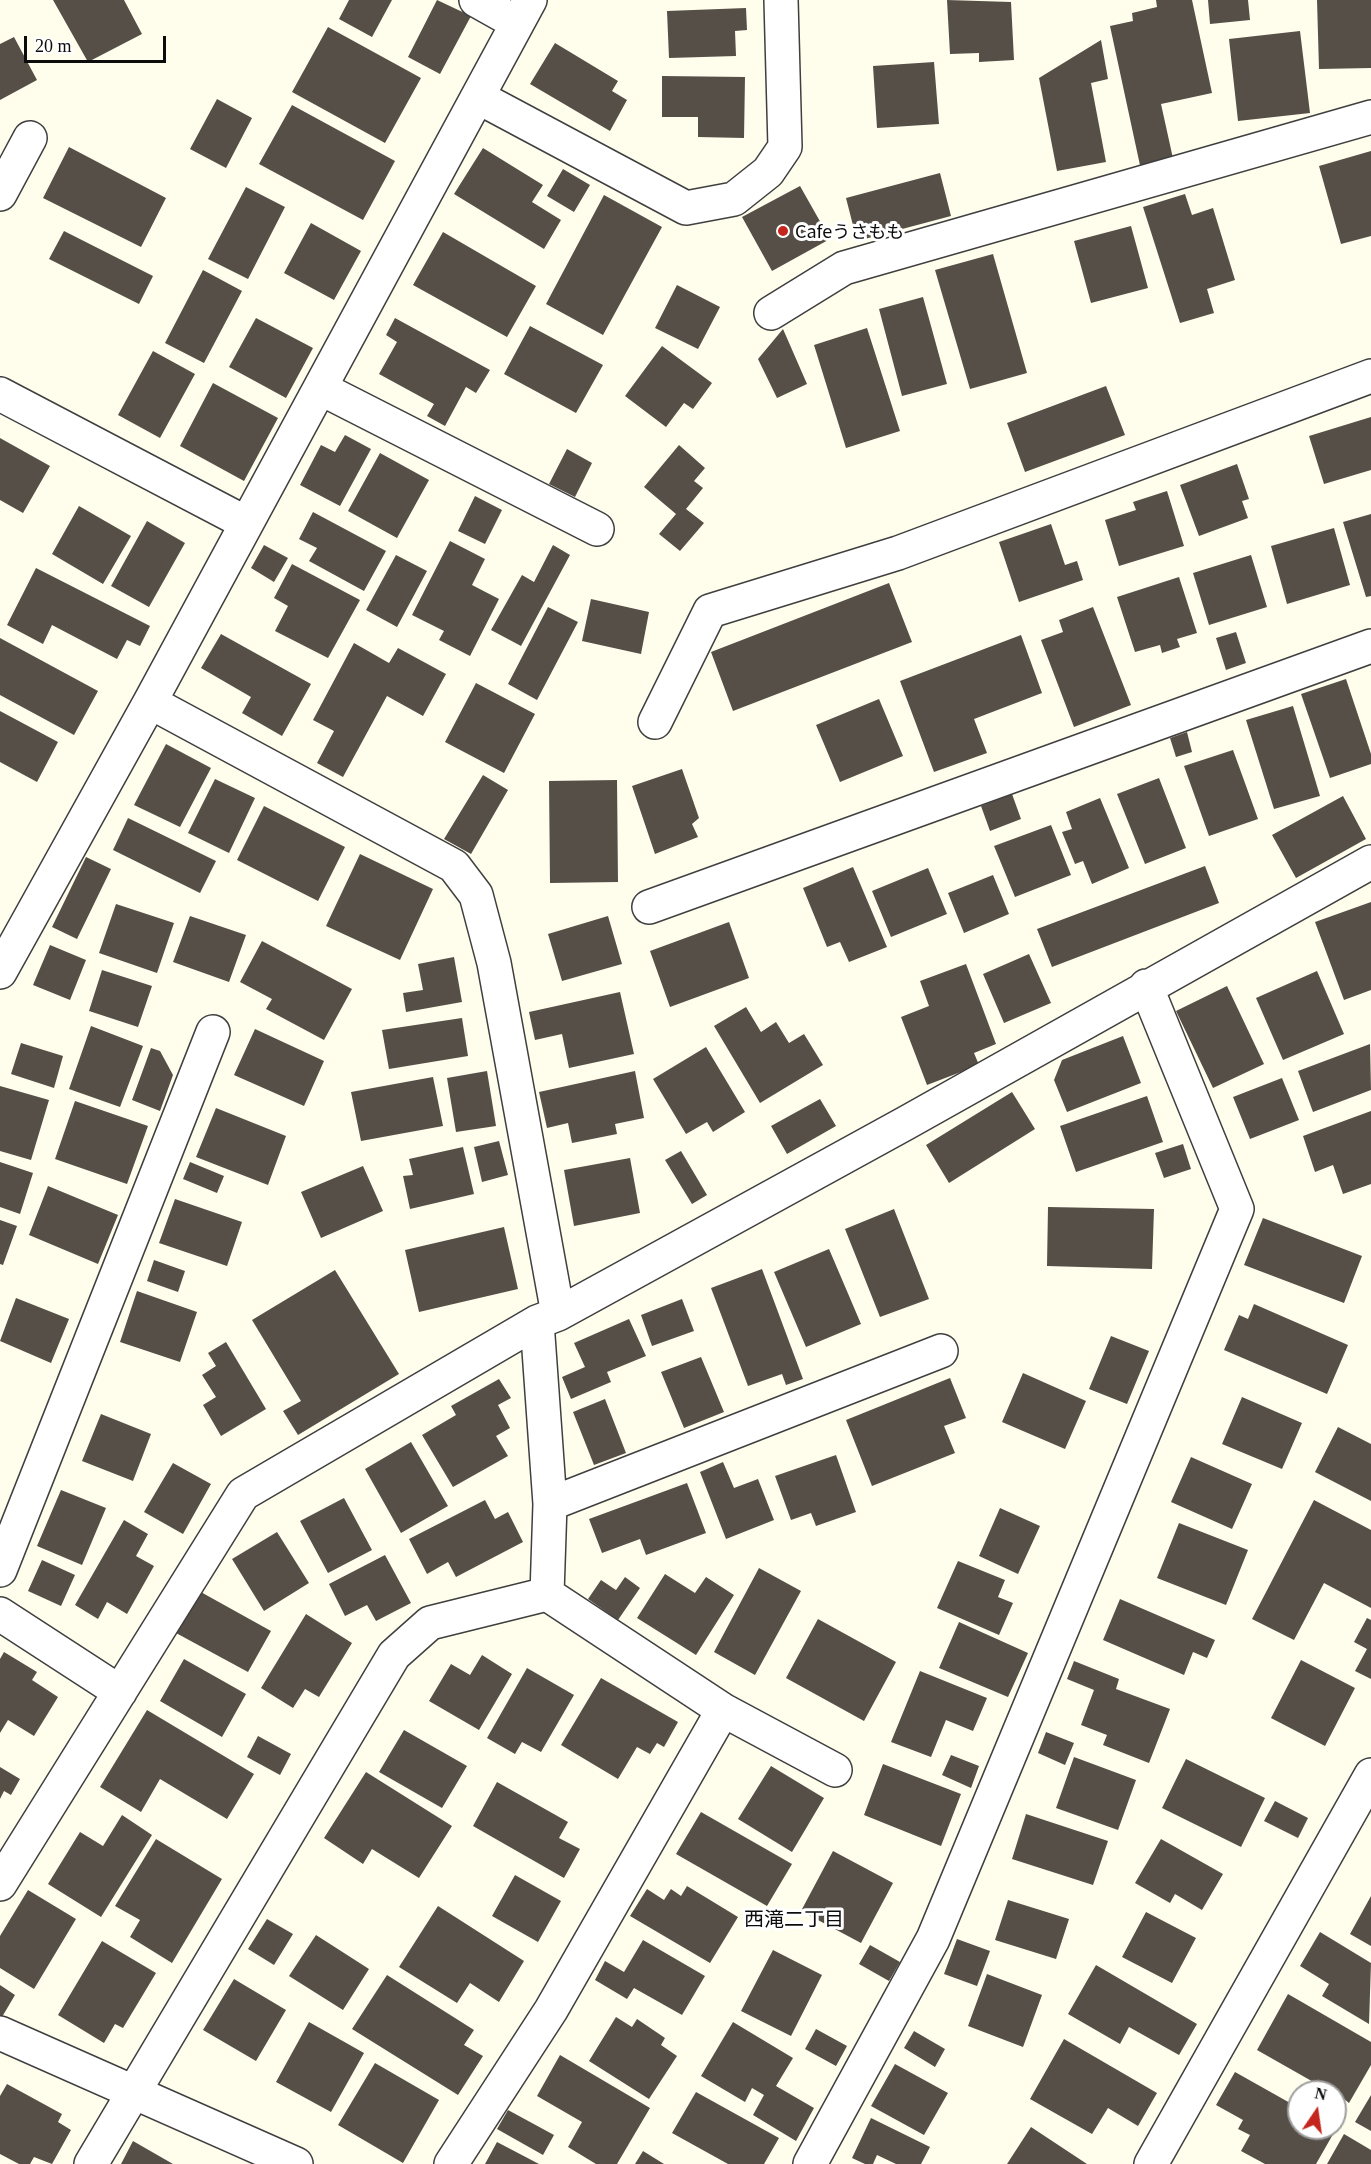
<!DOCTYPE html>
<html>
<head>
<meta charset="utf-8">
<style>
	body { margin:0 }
	#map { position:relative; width:1371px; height:2164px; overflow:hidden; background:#fffdec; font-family:Georgia,serif }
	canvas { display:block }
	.north { position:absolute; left:1287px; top:2080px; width:60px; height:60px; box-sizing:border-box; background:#fff; border:2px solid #9e9e9e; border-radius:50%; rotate:13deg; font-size:16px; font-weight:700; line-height:24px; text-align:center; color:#0c0c0c }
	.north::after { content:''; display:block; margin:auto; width:21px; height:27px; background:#c4251c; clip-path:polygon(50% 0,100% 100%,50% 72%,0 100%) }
	.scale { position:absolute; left:24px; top:36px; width:142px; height:27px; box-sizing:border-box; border:3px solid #0c0c0c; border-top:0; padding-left:8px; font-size:18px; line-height:21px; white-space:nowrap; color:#0c0c0c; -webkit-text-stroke:4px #fff; paint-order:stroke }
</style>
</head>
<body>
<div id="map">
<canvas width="1371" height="2164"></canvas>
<div class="north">N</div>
<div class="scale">20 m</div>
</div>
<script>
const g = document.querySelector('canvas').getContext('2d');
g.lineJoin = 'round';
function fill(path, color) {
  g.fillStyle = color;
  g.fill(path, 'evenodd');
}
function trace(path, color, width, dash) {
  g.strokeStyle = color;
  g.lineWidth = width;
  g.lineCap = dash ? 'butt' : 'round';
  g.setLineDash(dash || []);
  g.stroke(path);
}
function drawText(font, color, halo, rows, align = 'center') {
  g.font = font + ' Georgia,"Noto Sans JP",serif';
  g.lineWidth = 6;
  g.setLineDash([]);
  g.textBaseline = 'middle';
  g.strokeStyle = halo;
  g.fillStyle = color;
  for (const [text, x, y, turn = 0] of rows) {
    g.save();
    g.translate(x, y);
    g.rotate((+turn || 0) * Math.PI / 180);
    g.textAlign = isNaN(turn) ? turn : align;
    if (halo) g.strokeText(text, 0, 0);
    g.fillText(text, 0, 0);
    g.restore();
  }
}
const building = new Path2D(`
	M53,0H124L142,34L88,62Z
	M349,0H392L372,37L339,19Z
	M437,0L471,16L440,74L408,57Z
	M947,0L1011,2L1014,60L979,62V53L950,54Z
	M1156,0H1192L1212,93L1161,104L1174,163L1141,170L1110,26L1133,21L1132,13L1157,7Z
	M1208,0H1248L1250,20L1210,24Z
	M1317,0H1371V68L1319,69Z
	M746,8L747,30L735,31L736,56L669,58L667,11Z
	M328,27L421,78L385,143L292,92Z
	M1300,31L1310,113L1238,121L1229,39Z
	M14,37L37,80L0,100V44Z
	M1101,40L1108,79L1091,83L1106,162L1057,171L1039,78Z
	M555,43L618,81L612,91L627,100L610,131L530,84Z
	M934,62L939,124L877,128L873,66Z
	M662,76L745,77L744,138L698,137V117H662Z
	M217,99L252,118L226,168L190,149Z
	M292,105L395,161L363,220L259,164Z
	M69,147L166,198L141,247L43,198Z
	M483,148L543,185L532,202L561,220L544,249L454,194Z
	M1371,151V236L1341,244L1319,166Z
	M563,169L590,185L574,212L547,196Z
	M940,173L951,216L857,241L846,198Z
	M800,186L830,239L772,271L742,217Z
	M246,187L285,207L248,279L208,259Z
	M1185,194L1192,215L1213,208L1235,280L1207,289L1214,313L1180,323L1143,207Z
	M604,195L662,227L603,335L546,304Z
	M311,223L361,251L334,300L284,273Z
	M1131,226L1148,288L1091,303L1074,241Z
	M64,231L153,276L139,304L49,259Z
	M443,232L536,286L507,337L413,285Z
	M993,254L1027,373L970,389L935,270Z
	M203,270L242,291L204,363L165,343Z
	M677,285L720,307L698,349L655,328Z
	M923,297L947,384L902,396L879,309Z
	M256,318L313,348L286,398L229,367Z
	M395,318L490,370L476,393L466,387L445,426L427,416L434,404L379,374L397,342L386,335Z
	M530,326L603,365L576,413L504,374Z
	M867,328L900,431L846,448L814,345Z
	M783,329L807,384L777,398L758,359Z
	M662,346L712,383L693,409L684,403L666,427L625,396Z
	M153,351L195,374L160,438L118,415Z
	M213,383L278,418L244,481L180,446Z
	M1106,386L1125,435L1025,472L1007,423Z
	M1371,417V470L1324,484L1309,436Z
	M345,435L371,449L340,506L300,485L321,445L335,452Z
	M0,438L50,466L23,513L0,500Z
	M679,445L705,468L694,481L703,488L686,509L704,523L680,551L659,534L676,514L644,487Z
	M567,449L592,463L575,497L549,484Z
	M380,453L429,480L397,538L348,511Z
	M1237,464L1249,499L1242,501L1248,518L1199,536L1180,485Z
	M1167,491L1184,546L1119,566L1105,520L1136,510L1133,502Z
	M475,496L502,510L485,544L458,531Z
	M79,506L131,536L103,584L52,554Z
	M313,512L386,551L364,591L309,561L317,548L299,539Z
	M1371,514V596L1366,597L1343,522Z
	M147,521L185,543L149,607L111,586Z
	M1051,524L1065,565L1077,561L1083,580L1019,602L999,542Z
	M1334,528L1350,585L1287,604L1271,546Z
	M450,541L485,559L472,585L499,599L470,656L439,640L444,631L412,615Z
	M264,545L288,558L274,582L251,568Z
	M553,545L570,555L521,646L491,630L522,575L534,582Z
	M396,555L427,571L397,627L366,610Z
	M1251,555L1267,607L1209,625L1193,573Z
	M292,564L360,600L328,658L275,631L288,606L274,598Z
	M36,568L150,626L140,646L127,640L117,659L52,625L43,644L7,625Z
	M1179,577L1197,633L1177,639L1180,647L1162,653L1160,645L1135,652L1117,597Z
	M889,583L912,642L733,711L711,652Z
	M591,599L649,612L641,654L582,641Z
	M548,607L578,622L537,700L508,684Z
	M1093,607L1131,705L1074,727L1041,640L1063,632L1059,620Z
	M1236,632L1246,663L1226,670L1216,638Z
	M221,634L311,684L282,736L242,713L251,697L201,668Z
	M1021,635L1042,693L974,719L987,753L934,772L900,681Z
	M0,638L98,691L74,735L0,695Z
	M354,643L389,663L398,648L446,674L423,716L387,696L343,777L317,763L334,731L313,720Z
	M1346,679L1371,754V764L1330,778L1301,694Z
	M476,683L535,714L504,773L445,742Z
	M879,699L903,756L840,782L816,725Z
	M1293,706L1320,796L1274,809L1246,720Z
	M0,711L58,742L37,782L0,762Z
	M1187,732L1192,752L1176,757L1170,738Z
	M166,744L211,768L180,827L134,805Z
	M1233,750L1258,819L1209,836L1184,766Z
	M682,769L699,818L692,824L698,837L655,854L632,786Z
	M483,775L508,790L471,854L444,839Z
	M1159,778L1186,848L1145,864L1117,794Z
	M215,779L255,798L229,853L188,833Z
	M617,780L618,882L550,883L549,781Z
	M1012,794L1021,819L990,831L981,806Z
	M1343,796L1366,839L1296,878L1272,835Z
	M1100,798L1129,868L1092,884L1083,861L1075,864L1062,832L1072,829L1066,812Z
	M264,806L345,847L318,901L237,860Z
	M128,818L216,861L200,893L113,850Z
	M1051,825L1071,875L1015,897L994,846Z
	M360,854L433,889L400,960L326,926Z
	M86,857L111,869L77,939L52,927Z
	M1205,866L1219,903L1052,967L1037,929Z
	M853,867L887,947L849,962L840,942L827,947L803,888Z
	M928,868L947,914L891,937L872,891Z
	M993,875L1009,914L964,933L948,893Z
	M1371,902V990L1344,1000L1315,922Z
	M116,904L174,923L157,973L99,953Z
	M190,916L246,935L229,982L173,962Z
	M608,916L622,964L562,981L548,934Z
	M729,922L749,978L670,1007L650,951Z
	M262,941L352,989L324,1040L266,1009L272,999L240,982Z
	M50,945L86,960L70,1000L33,985Z
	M1029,954L1051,1003L1004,1023L983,974Z
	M454,957L462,1002L406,1012L403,993L423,990L418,964Z
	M966,964L996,1044L974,1053L979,1065L927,1085L901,1017L929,1006L920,981Z
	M102,970L152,986L138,1027L89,1011Z
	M1317,971L1344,1034L1283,1060L1256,998Z
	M1227,986L1264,1064L1213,1088L1176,1011Z
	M620,992L634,1054L569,1068L562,1034L535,1040L529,1012Z
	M746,1007L761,1032L776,1022L789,1043L804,1034L823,1065L760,1103L714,1026Z
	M462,1018L468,1056L389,1069L382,1030Z
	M91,1026L143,1046L120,1107L69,1089Z
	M255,1029L324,1061L304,1106L234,1075Z
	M1123,1036L1141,1083L1067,1112L1054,1080L1062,1060Z
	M21,1043L63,1056L54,1088L11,1074Z
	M1370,1044L1371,1090L1313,1112L1298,1071Z
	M706,1047L745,1112L713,1132L707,1122L686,1134L653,1079Z
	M151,1048L160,1051L173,1075L160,1111L132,1100Z
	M487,1071L496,1126L456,1132L447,1078Z
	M635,1071L644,1118L615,1124L617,1134L572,1143L568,1123L547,1128L539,1092Z
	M433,1077L443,1126L361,1141L351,1092Z
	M1282,1078L1299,1120L1250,1139L1233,1097Z
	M0,1086L49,1100L31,1160L0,1151Z
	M1012,1092L1035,1129L949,1183L926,1145Z
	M1147,1096L1163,1142L1076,1172L1060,1126Z
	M820,1099L836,1126L787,1154L771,1126Z
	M75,1101L148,1126L127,1184L55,1159Z
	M216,1108L286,1136L268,1185L196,1157Z
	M1371,1111V1184L1343,1194L1333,1165L1315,1172L1303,1136Z
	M499,1141L508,1175L482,1182L474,1147Z
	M1183,1144L1191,1169L1164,1178L1155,1153Z
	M463,1147L474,1194L410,1209L403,1176L413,1175L409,1159Z
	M681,1151L707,1195L692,1204L665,1160Z
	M630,1158L640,1213L574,1226L564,1170Z
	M0,1162L33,1173L20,1214L0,1207Z
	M190,1162L224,1176L217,1193L183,1179Z
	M363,1166L383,1211L321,1238L301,1192Z
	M48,1186L118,1215L98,1264L29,1235Z
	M175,1199L242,1222L227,1266L159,1243Z
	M1048,1207L1154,1209L1152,1269L1047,1266Z
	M894,1209L929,1299L880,1317L845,1229Z
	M1263,1218L1362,1256L1344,1303L1244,1265Z
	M0,1220L17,1226L3,1265L0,1264Z
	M504,1227L518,1289L419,1312L405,1250Z
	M829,1249L861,1324L806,1347L774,1272Z
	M154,1260L185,1271L178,1292L147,1281Z
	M762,1269L803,1379L786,1385L782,1374L748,1386L711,1288Z
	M335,1270L399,1374L298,1435L283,1411L301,1401L252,1320Z
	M137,1291L197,1312L180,1362L120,1342Z
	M16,1298L69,1319L51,1363L0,1341Z
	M682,1299L694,1331L652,1346L641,1315Z
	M1254,1304L1348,1345L1327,1394L1224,1350L1239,1315L1248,1319Z
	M629,1319L646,1356L607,1372L611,1382L571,1399L562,1377L585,1367L574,1343Z
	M1111,1336L1149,1351L1127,1404L1089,1389Z
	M226,1342L266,1409L221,1436L203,1405L216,1397L202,1375L216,1366L208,1353Z
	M701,1357L724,1412L684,1428L661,1372Z
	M1023,1373L1086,1401L1065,1449L1002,1422Z
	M950,1378L966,1418L944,1426L955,1453L872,1486L846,1420Z
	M499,1379L511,1398L498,1405L510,1428L496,1436L508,1456L453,1487L422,1435L456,1415L451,1406Z
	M1242,1397L1302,1423L1282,1469L1222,1444Z
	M605,1399L626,1453L594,1465L573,1412Z
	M101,1414L151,1434L133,1481L82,1461Z
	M1338,1427L1371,1444V1501L1315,1472Z
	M411,1442L448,1506L401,1533L365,1469Z
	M836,1455L856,1512L816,1526L811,1513L791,1520L775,1476Z
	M1191,1457L1252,1484L1232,1529L1171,1502Z
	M723,1462L734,1488L758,1479L774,1520L726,1539L700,1472Z
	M173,1463L211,1484L183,1534L144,1512Z
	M687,1483L706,1533L646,1555L640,1539L602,1553L589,1519Z
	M61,1490L106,1508L82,1565L37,1546Z
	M344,1498L372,1550L328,1573L300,1521Z
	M485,1500L495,1519L508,1512L523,1542L456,1577L448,1562L427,1574L409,1539Z
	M1314,1500L1371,1530V1608L1324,1583L1294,1640L1252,1619Z
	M1000,1508L1040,1526L1018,1574L979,1556Z
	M124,1520L148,1534L136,1556L154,1566L127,1614L107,1602L98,1619L75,1605Z
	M1179,1523L1248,1550L1226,1605L1157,1578Z
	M277,1532L309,1583L264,1611L232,1559Z
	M385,1555L411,1603L376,1621L367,1605L345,1616L329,1584Z
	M42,1560L75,1575L61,1606L28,1591Z
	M958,1561L1005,1580L998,1597L1013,1603L999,1635L937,1608Z
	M759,1568L801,1591L755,1675L714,1652Z
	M665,1574L695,1593L706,1577L734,1595L696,1655L637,1618Z
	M625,1577L640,1588L618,1620L588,1599L601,1580L616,1590Z
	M199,1591L271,1631L248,1672L176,1633Z
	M1120,1599L1215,1640L1207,1658L1193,1652L1184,1675L1103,1640Z
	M306,1614L352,1643L319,1697L305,1689L293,1708L261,1688Z
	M1367,1618L1371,1620V1679L1355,1671L1367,1649L1354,1642Z
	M818,1619L896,1662L864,1721L786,1678Z
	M959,1622L1028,1653L1008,1697L939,1668Z
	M4,1652L37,1672L32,1680L58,1697L34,1736L8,1720L0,1733V1659Z
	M482,1655L512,1674L479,1730L429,1701L451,1664L470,1675Z
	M184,1659L246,1694L222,1737L160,1701Z
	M1301,1660L1355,1688L1325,1746L1271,1718Z
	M1074,1661L1119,1679L1116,1689L1170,1709L1149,1763L1103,1745L1107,1735L1081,1725L1094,1690L1067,1679Z
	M527,1668L574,1695L541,1752L522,1742L515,1754L487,1738Z
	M920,1671L987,1698L973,1731L946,1720L931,1757L891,1742Z
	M601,1678L678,1722L664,1747L657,1743L650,1754L637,1747L618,1779L561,1745Z
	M147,1710L254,1774L227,1819L160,1779L141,1812L100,1787Z
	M404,1730L467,1766L442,1808L379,1772Z
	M1046,1732L1074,1743L1065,1765L1038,1753Z
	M258,1736L291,1754L280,1775L247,1757Z
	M951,1755L979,1766L971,1788L942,1775Z
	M1074,1757L1136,1780L1118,1830L1056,1808Z
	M1186,1759L1265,1798L1241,1847L1162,1808Z
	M883,1764L961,1794L941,1846L864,1815Z
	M771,1766L824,1798L792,1852L738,1819Z
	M0,1767L20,1779L11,1795L4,1791L0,1799Z
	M366,1772L452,1826L419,1878L372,1849L363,1864L324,1838Z
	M497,1782L568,1822L559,1838L580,1849L564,1878L473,1826Z
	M1275,1801L1308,1818L1298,1838L1264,1821Z
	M701,1812L792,1864L767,1906L676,1854Z
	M1026,1814L1108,1841L1093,1885L1012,1859Z
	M122,1815L152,1835L101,1917L48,1884L80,1832L103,1846Z
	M156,1839L222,1879L172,1963L130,1937L140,1920L115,1906Z
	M1161,1839L1223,1874L1202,1910L1175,1894L1170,1903L1135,1883Z
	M833,1851L893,1883L861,1943L801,1911Z
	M515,1875L561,1901L538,1942L492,1916Z
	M687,1886L738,1917L710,1963L630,1916L647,1889L664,1900L671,1889L681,1896Z
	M28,1890L76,1919L34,1989L0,1968V1936Z
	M1371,1896V1946L1350,1934Z
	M1008,1900L1069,1919L1056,1959L995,1940Z
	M438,1906L524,1961L499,2002L470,1983L457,2003L399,1967Z
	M1146,1912L1196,1938L1172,1983L1122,1957Z
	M267,1919L293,1934L274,1965L248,1949Z
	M1320,1932L1371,1963L1369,2024L1322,1996L1329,1984L1300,1966Z
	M316,1935L369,1969L343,2010L289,1976Z
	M957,1939L990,1951L977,1986L944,1974Z
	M643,1940L705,1976L682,2015L634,1988L627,1999L595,1980L605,1961L624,1972Z
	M102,1941L156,1973L123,2028L115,2024L104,2043L58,2015Z
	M870,1945L900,1962L889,1981L859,1964Z
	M773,1950L822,1975L791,2036L741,2011Z
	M1096,1965L1197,2024L1179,2055L1129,2027L1120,2044L1068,2014Z
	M987,1974L1042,1995L1023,2047L968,2026Z
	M387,1975L474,2030L464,2045L483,2056L458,2095L352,2029Z
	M234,1979L286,2010L256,2061L203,2030Z
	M0,1985L15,1995L2,2017L0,2016Z
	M1288,1994L1371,2042V2065L1349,2103L1335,2092H1331L1257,2050Z
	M616,2017L632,2027L637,2019L665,2038L661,2045L677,2056L649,2099L589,2061Z
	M309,2022L364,2053L331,2112L276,2082Z
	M733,2022L793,2058L776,2086L814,2108L796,2141L753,2115L764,2095L752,2088L745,2102L701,2076Z
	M816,2029L847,2046L836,2066L805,2049Z
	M914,2031L945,2049L935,2067L904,2048Z
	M1064,2039L1157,2093L1138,2126L1108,2108L1092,2134L1030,2099Z
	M560,2055L650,2108L617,2164H596L568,2147L582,2122L537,2096Z
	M375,2063L439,2100L403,2163L338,2125Z
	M895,2064L948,2093L924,2135L871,2106Z
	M1235,2072L1299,2108V2128L1336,2129L1316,2164H1265L1241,2151L1250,2135L1238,2129L1243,2120L1216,2105Z
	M7,2084L62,2114L58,2122L71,2130L52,2164L34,2157L30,2164H19L0,2154V2096Z
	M696,2092L779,2138L764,2164H728L672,2133Z
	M1371,2095V2131L1355,2122Z
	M508,2110L554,2135L543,2155L497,2129Z
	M871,2118L930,2147L921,2164H896L877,2155L873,2164H865L852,2158Z
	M1031,2127L1087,2164H1007Z
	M1344,2134L1371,2150V2164H1327Z
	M133,2141L173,2164H121Z
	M497,2142L539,2164H485Z
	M643,2151L664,2164H635Z`);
const minor = new Path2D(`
	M476,0L517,23
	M478,97L686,208L734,199L768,172L785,147L781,0
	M0,194L30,138
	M771,313L844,268L1371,117
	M320,388L597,529
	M0,394L246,523
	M150,702L454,866L476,895L494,963L558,1314
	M655,722L710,611L898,553L1371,376
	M649,907L1371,646
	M0,972L150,702L530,0
	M550,1504L941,1351
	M0,1570L213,1032
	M0,1614L120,1692
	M723,1710L835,1770
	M0,1884L243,1494L537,1322L558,1314L906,1123L1371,862
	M0,2033L296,2164
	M91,2164L394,1655L430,1623L547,1594
	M451,2164L551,2010L723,1710L547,1594L550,1504L537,1322
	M810,2164L933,1939L1237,1209L1146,986
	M1151,2164L1371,1775`);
const markers = [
	[783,231,6,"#c4251c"]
];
const poiNames = [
	["Cafeうさもも",795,231]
];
const neighbourhoodNames = [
	["西滝二丁目",794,1918]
];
fill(building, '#564f48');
trace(minor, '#3f3f3f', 36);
trace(minor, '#fff', 33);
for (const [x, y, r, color] of markers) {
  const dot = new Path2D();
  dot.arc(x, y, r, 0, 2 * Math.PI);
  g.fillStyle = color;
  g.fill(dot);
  trace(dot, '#fff', 2);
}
drawText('18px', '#0c0c0c', '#fff', poiNames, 'left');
drawText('20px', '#0c0c0c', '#fff', neighbourhoodNames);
</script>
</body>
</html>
